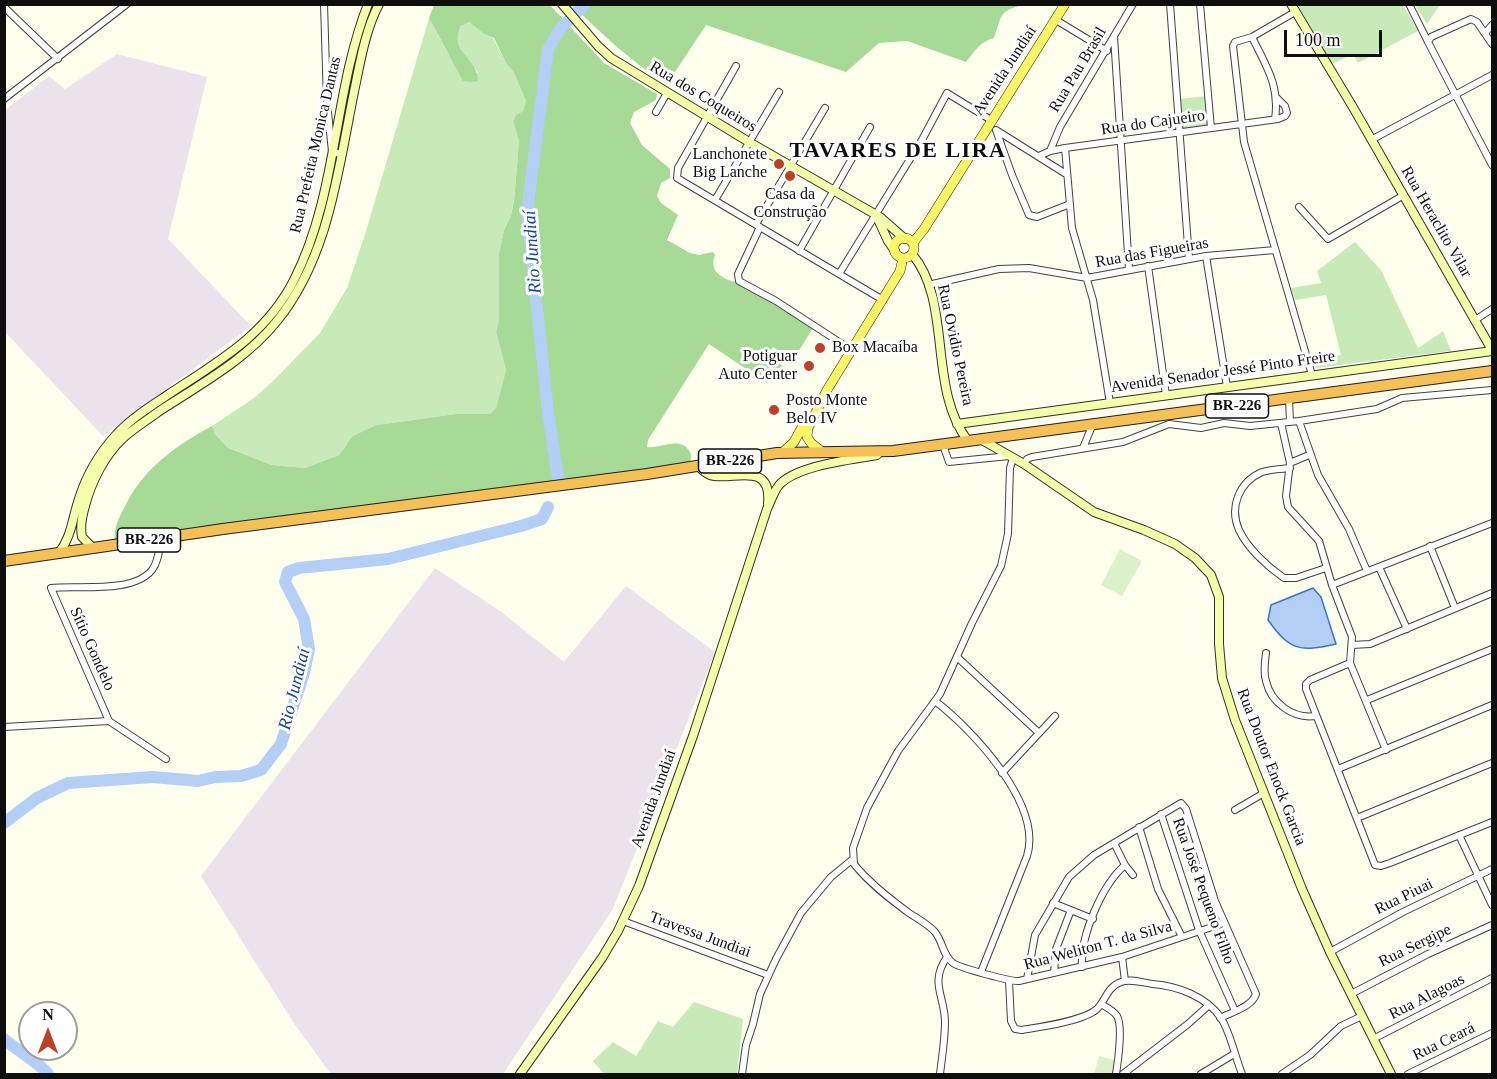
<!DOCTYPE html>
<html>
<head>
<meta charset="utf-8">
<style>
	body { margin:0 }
	#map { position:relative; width:1497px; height:1079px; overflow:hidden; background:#ffe; font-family:"Times New Roman",serif }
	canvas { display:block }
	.frame { position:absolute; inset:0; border:6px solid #0e0e0e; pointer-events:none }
	.north { position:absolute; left:18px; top:1001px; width:60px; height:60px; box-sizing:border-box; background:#fff; border:2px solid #9f9f9f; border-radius:50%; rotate:0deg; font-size:16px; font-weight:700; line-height:24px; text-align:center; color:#0e0e0e }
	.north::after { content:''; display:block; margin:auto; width:21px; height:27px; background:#bf3f25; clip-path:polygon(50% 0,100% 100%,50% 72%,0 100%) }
	.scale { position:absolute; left:1284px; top:30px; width:98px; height:27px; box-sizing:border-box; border:3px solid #0e0e0e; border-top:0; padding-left:8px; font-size:18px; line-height:21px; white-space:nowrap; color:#0e0e0e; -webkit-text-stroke:4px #fff; paint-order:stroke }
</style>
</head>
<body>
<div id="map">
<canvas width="1497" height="1079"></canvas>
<div class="frame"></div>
<div class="north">N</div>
<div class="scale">100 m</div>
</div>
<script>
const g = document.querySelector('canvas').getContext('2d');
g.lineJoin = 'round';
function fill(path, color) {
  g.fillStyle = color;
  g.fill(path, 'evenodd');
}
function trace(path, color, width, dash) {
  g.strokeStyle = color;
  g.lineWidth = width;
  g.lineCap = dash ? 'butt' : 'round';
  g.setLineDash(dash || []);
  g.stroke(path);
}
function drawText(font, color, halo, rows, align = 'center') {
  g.font = font + ' "Times New Roman",serif';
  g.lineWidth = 6;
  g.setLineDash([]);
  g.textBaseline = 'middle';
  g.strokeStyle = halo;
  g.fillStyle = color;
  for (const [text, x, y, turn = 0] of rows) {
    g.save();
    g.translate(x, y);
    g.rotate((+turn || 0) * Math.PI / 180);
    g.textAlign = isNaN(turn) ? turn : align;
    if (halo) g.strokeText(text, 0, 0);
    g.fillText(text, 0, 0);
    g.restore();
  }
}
const industrial = new Path2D(`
	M117,54L207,77L168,239L251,326L103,436L5,332L4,111L49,76L65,89Z
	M435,568L500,611L564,662L626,586L715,652L613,909L503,1074H331L293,1022L201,876Z`);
const green = new Path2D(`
	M1298,5H1403L1418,31L1358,63L1353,54L1332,64Z
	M1415,5H1440L1427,24Z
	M429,18L447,52L459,70L478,73C467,56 451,47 461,26L469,22L484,34L493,38L506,63L514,73L526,101L523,111L516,115L513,121L519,141L514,200L511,216L504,230L499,254V320L496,332L506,370L496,408L490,414H456L377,425L345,446L339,455L305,468L272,465L228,448L215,434L212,426L254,398L272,382L320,333L347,288L366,231Z
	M1206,96L1208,127L1183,130L1180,99Z
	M1355,242L1381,270L1418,348L1443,331L1451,351L1316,368L1314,360L1341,355L1326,295L1295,300L1291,288L1321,283L1317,271Z
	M694,1002L743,1019L737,1074H604L593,1061L613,1042L636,1056L658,1021L673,1027Z`);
const forest = new Path2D(`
	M434,5H550L604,63L657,94L656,100L634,112L630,123L642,145L670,169V178L661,183L657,196L661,203L678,215L667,240L690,253L699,255L713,252L715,255C707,274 728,282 744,283L813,328L793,360L773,347L768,354L784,367L767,383L709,344L648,440L647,447C660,449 681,435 690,452C692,457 691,461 688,466L490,497L115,548C113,528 117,522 126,504C145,467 177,445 212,426L215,434L228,448L272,465L305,468L339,455L353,436L377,425L456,414H490L496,408L506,370L496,332L499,320V254L504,230L511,216L514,201L519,141L513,121L516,115L523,111L526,101L514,73L506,63L494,38L484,34L469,22L461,26C448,53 478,57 478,81L471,82L463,81L429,18Z
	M572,5H1023C998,11 1002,16 994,38C979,42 975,51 966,62L907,41L879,43L846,72L706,25L667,84C630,61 603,35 572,5Z`);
const pitch = new Path2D(`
	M1120,549L1142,561L1122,596L1101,585Z
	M1099,1056L1118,1061L1114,1074H1094Z`);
const water = new Path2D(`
	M1313,588L1321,597L1336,644C1300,652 1290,651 1268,620L1271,605Z`);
const river = new Path2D(`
	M558,478L548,413L527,212L548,49L561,28L585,4
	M4,823L37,798L68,783L153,777L198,781L215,777L241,776L261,770L281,744L304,673L309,649L304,619L285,582L288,572L299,568L388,559L521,526L542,519L548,507
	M4,1039C19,1052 36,1060 48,1074`);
const street = new Path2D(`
	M324,4L327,102L332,152L341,154
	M1170,4L1189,259
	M1200,4L1211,128
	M1409,4L1428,42
	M4,7L58,59
	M1295,12L1252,37L1235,42L1233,46L1244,142L1312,375
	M1056,20L1107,51
	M1486,32L1492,25
	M1114,36L1129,270
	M1252,37C1266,66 1280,85 1275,119
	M1492,44L1477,22L1471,19L1431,37L1428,42L1492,165
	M736,66L678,168L677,178L883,300
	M4,99L127,4
	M656,112L667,93
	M996,130L1012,175L1029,215L1037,217L1070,204
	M996,130L1066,174
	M1371,140L1492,75
	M1065,148L1072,228L1093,300L1110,403
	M1050,151L1060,127L1133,4
	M1039,156L1050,151L1065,148L1278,119L1285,116L1287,113L1285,106L1277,98
	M715,200L779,92
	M1299,207L1328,239L1404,195
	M756,224L825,108
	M760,227L738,274L739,281L776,301L853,351
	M799,251L870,127
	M1206,256L1227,387
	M1148,266L1166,395
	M839,274L923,138L947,93L991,120
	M928,285L999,269L1029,268L1087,278L1206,256L1275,250
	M1475,320L1492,309
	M1289,399L1290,422
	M1299,421L1318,475L1349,529L1367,571
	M1281,423L1290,463L1286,496L1288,507L1319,541L1332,585L1352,637L1350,663L1386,750
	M943,445L949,462L1009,456
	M1083,448L1092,426
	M1013,458L1010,468L1008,534L1001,566L972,623L940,694L898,751L867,808L853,848L854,864C869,883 890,899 909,913C918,919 928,924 935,932C943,942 943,956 953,963C960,968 1012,982 1019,981L1122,957L1224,923
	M1290,463L1309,455
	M1024,464L1027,459L1032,457L1123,442L1169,424L1201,428L1224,423L1250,426L1299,421L1377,409L1402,398L1492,390
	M1290,468C1281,469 1271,469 1262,472C1239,482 1229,507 1239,530C1248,549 1268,567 1284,578H1296L1326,568
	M1430,546L1455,608
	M1379,567L1407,629
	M1332,585L1492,523
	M1352,645L1370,644L1492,593
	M1266,653C1265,662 1263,672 1266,681C1271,703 1293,719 1315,716
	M957,657L1039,733
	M1350,663L1310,680L1306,684V689L1375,865L1381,866L1390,863L1492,822
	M1367,700L1492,649
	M935,701C973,730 1043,805 1027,856L981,972
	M109,721L51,588C77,585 133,594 152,570C159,561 159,548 161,538
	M4,727L109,721L166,759
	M1338,769L1492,705
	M1002,773L1055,716
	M1235,810L1264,793
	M1161,814L1199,930L1235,1011
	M1357,818L1492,763
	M1139,827L1158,889L1182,937
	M1459,835L1492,905
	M1114,843L1125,865L1133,875
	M1053,903L1093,919
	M623,921L768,975
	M1330,952L1403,912L1492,869
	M1122,957L1125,981
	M1082,967C1080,936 1102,885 1125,865
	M1054,973L1056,949L1071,910
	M1027,979L1035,935L1069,877L1094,855L1181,803L1186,809L1215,901L1256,994C1252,1007 1232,1012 1220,1018
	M1009,981L1011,1021L1015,1029L1022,1030C1040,1027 1084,1021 1097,1009C1106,1000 1107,987 1121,982C1130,978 1143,983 1153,984C1177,986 1206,996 1221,1018C1231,1034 1235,1057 1242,1074
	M1351,994L1428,954L1492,925
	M1101,1004C1106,1007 1113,1010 1117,1016C1123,1026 1118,1062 1116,1074
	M1373,1039L1492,978
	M742,1074L746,1045L753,1024L760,994L776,959L801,913L831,877L853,859
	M940,1074C942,1057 945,1039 945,1022C945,996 929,983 947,957
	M1123,1074L1188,1024L1208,1006
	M1201,1074L1234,1054
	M1282,1074L1310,1055L1341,1026L1362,1016
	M1408,1074L1492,1033`);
const secondary = new Path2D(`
	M562,4L598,46L611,58L749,142L880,217L905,239
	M1291,4L1354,109L1492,350
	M876,215L888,241L895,251
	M912,254C953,302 927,388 968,441
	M957,424L1492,351
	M982,440L1024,464L1094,512L1144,530L1175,544L1195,558L1211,575L1219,597V644L1222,678L1235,720L1302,889L1330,952L1391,1074
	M698,466C702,470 705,473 710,475C730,482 772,459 768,503
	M93,548L82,537C80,527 82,516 85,506C91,483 104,456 122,439C133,429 146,421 158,412C199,385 246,360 277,321C329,257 338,170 354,92C360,63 365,31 379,4
	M59,553C71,537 72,521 78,502C85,478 98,455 115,436C130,419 150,407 169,394C219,361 266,335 294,280C338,194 333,93 368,4
	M520,1074L602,958L618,931L639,886L693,736L767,509C771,501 774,490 780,484C799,465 850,460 877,455`);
const primary = new Path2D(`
	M894 248a10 10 0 1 1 20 0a10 10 0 1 1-20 0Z
	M913,243L924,229L1065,4
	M821,451L811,443L807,437L808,428L827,390L900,271L903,258
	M783,452L794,442L807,418`);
const highway = new Path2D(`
	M4,561L223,529L647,474L777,453L893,451L1492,371`);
const markers = [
	[779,164,6,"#bf3f25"],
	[790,176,6,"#bf3f25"],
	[820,348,6,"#bf3f25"],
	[809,366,6,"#bf3f25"],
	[774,410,6,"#bf3f25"]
];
const shields = [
	[1237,406,63],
	[730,461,63],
	[149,540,63]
];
const shieldNames = [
	["BR-226",1237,406],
	["BR-226",730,461],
	["BR-226",149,540]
];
const streetNames = [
	["Rua Pau Brasil",1078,70,-59],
	["Avenida Jundiaí",1005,71,-57],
	["Rua dos Coqueiros",703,97,31],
	["Rua do Cajueiro",1153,123,-8],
	["Rua Prefeita Monica Dantas",316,145,-77],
	["Rua Heraclito Vilar",1436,222,60],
	["Rua das Figueiras",1152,253,-10],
	["Rua Ovidio Pereira",955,345,78],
	["Avenida Senador Jessé Pinto Freire",1223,372,-8],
	["Sítio Gondelo",92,649,66],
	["Rua Doutor Enock Garcia",1271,767,69],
	["Avenida Jundiaí",654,799,-70],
	["Rua José Pequeno Filho",1203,891,70],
	["Rua Piuai",1404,897,-26],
	["Travessa Jundiai",700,935,20],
	["Rua Weliton T. da Silva",1098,946,-15],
	["Rua Sergipe",1415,946,-26],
	["Rua Alagoas",1427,997,-27],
	["Rua Ceará",1444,1042,-26]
];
const poiNames = [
	["Lanchonete",767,155],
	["Big Lanche",767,173],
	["Casa da",790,195,"center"],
	["Construção",790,213,"center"],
	["Box Macaíba",832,348,"left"],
	["Potiguar",797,357],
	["Auto Center",797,375],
	["Posto Monte",786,401,"left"],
	["Belo IV",786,419,"left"]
];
const waterNames = [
	["Rio Jundiaí",533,252,-94],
	["Rio Jundiaí",295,689,-76]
];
const districtNames = [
	["TAVARES DE LIRA",898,151]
];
fill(industrial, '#ece2eb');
fill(green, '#c7eab8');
fill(forest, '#a7da97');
fill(pitch, '#dbf1ca');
fill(water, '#b3cff6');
trace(water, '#3973ce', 1.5);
trace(river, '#b3cff6', 12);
trace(street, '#414141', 8);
trace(secondary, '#303030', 10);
trace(primary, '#1f1f1f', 10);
trace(highway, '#1f1f1f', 12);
trace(street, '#fff', 6);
trace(secondary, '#f6ffa9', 8);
trace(primary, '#f9f564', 9);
trace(highway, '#f5c156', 10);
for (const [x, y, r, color] of markers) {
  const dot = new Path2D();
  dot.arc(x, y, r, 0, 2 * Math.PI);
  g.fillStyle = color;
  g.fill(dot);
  trace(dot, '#fff', 2);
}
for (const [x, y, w] of shields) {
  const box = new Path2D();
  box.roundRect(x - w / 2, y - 12, w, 24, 4.5);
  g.fillStyle = '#fff';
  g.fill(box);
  trace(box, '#0e0e0e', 1.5);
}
drawText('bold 15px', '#0e0e0e', null, shieldNames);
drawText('16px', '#0e0e0e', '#fff', streetNames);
drawText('16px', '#0e0e0e', '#fff', poiNames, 'right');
drawText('italic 18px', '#1646a0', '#fff', waterNames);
g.letterSpacing = '1.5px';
drawText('bold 22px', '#0e0e0e', '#fff', districtNames);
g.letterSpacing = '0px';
</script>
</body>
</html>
